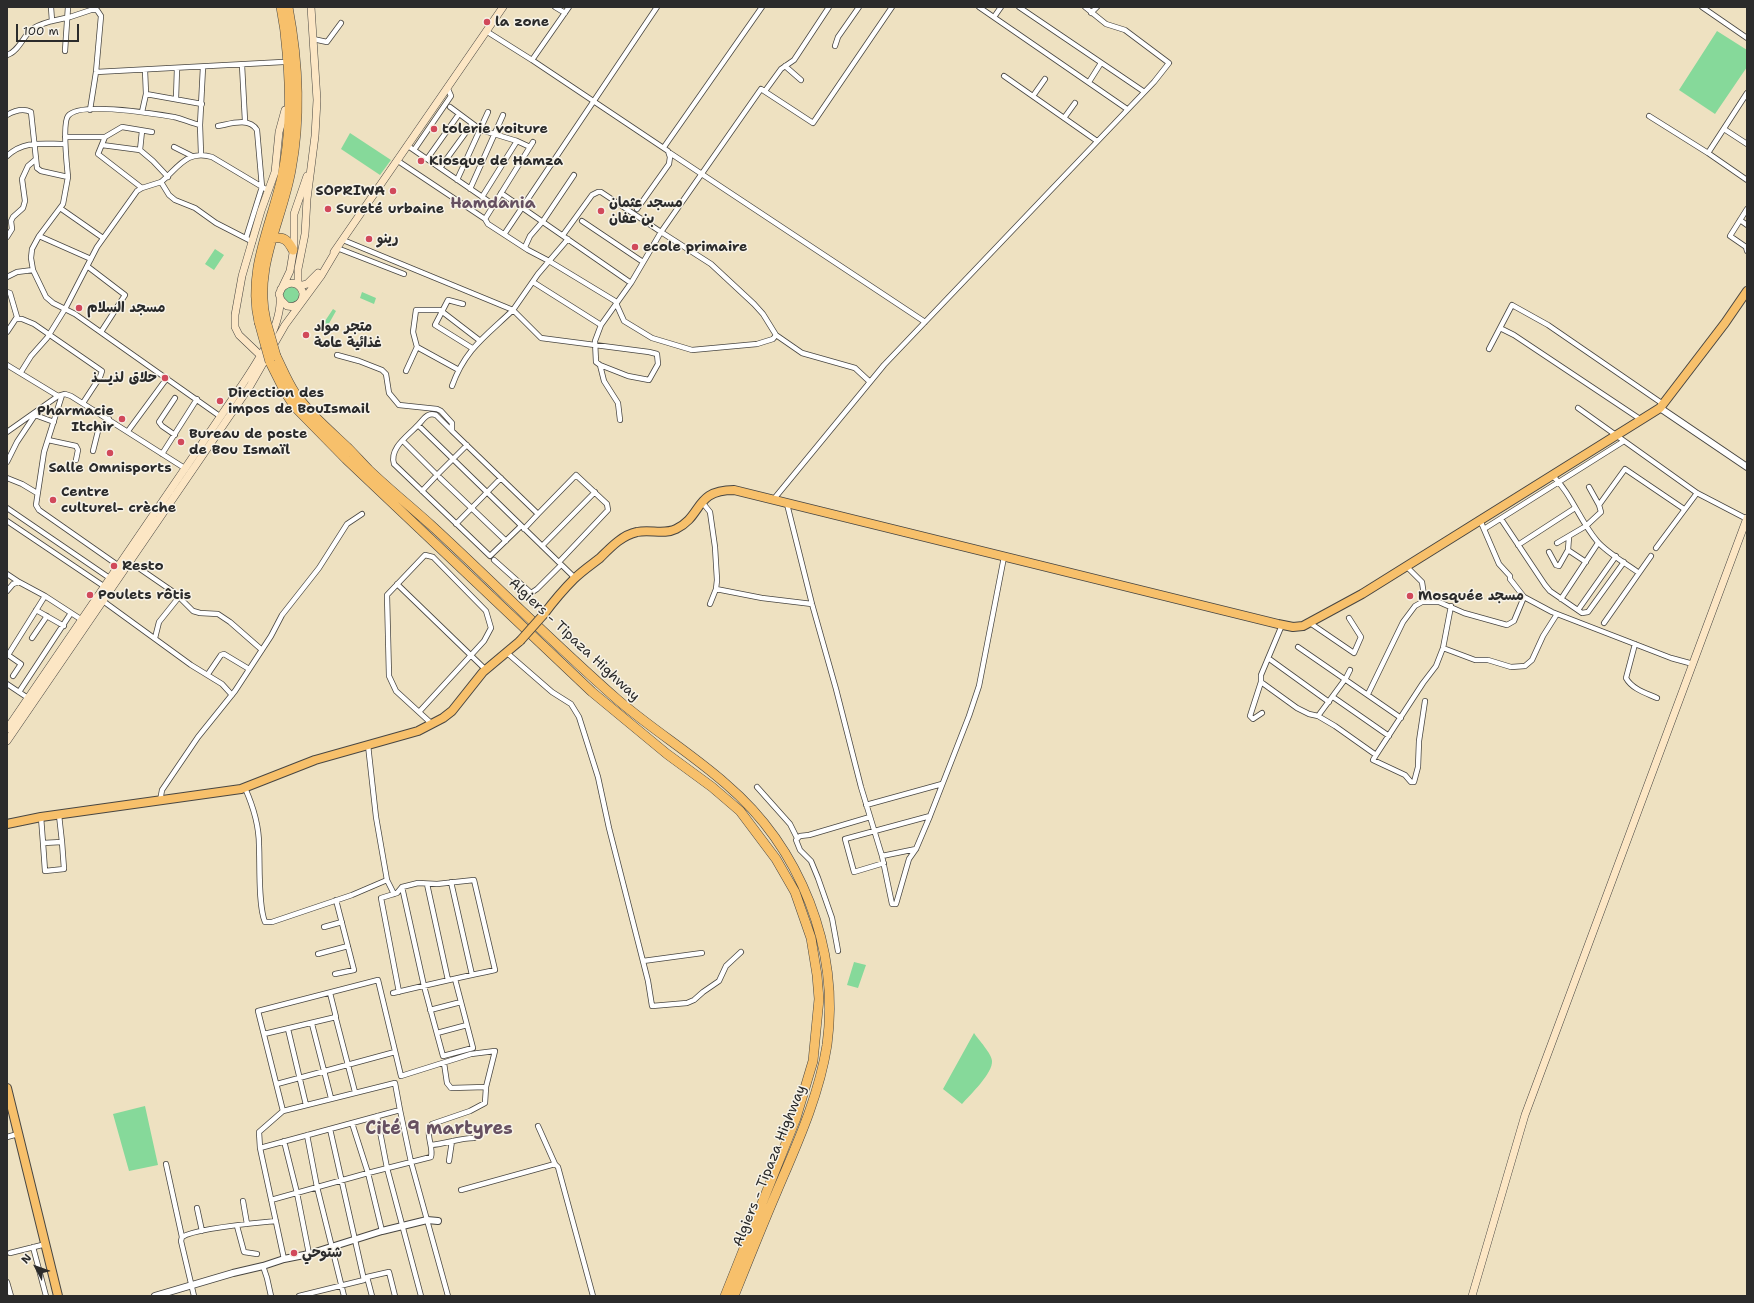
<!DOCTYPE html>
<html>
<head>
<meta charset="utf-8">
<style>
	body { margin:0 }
	#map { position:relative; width:1754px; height:1303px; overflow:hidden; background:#eee1c1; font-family:"Shantell Sans",sans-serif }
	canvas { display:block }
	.frame { position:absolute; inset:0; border:8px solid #2b2b2b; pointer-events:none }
	.north { position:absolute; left:16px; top:1247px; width:40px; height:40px; -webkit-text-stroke:3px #f7f3e8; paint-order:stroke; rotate:311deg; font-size:11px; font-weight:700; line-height:16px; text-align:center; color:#2b2b2b }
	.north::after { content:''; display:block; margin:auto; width:14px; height:18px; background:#2b2b2b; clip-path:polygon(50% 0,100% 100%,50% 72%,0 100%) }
	.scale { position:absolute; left:16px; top:24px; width:63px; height:18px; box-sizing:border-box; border:2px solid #2b2b2b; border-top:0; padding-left:5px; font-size:12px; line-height:14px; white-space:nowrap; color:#2b2b2b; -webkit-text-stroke:3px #f7f3e8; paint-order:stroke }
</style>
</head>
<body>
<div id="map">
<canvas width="1754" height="1303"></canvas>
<div class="frame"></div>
<div class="north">N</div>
<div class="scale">100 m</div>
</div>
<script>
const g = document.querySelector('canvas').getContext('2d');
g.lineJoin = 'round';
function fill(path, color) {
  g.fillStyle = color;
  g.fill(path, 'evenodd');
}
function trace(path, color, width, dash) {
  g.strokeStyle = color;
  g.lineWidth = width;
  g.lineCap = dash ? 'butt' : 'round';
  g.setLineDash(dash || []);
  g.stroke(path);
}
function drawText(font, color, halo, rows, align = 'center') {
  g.font = font + ' "Shantell Sans","Playpen Sans Arabic",sans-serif';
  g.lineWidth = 3;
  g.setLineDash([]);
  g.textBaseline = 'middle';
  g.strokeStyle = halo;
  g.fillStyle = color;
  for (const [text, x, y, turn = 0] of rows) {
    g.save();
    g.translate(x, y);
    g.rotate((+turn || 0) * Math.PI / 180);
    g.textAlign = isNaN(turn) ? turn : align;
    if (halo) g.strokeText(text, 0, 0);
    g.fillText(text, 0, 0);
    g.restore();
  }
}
const green = new Path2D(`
	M1717,31L1747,50V67L1715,114L1679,90Z
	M350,133L391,160L380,175L341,149Z
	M215,249L224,255L214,270L205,264Z
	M283 295a8 8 0 1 1 16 0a8 8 0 1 1-16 0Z
	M362,292L376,298L374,304L360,298Z
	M333,309L336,311L327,327L323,324Z
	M854,962L866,965L858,988L847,985Z
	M974,1033C978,1039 992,1054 992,1061C993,1073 970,1095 962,1104L943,1089Z
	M145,1106L158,1165L129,1171L113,1114Z`);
const minor = new Path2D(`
	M51,7L52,21L70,17L91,10H97L101,16L96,72L90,110
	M555,7L565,13
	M979,7L1127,109
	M1019,7L1143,91
	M1702,7L1747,38
	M1091,13L1097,7
	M994,17L1001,7
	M486,31L532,60L668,151L670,157L669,164L637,209
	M313,39L327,42L341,23
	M835,46L838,37L859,7
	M65,51L68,7
	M7,55C18,52 23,37 31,30C37,25 45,23 52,21
	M532,60L569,7
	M242,65L245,121
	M785,66L801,80
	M96,72L283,62
	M1004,76L1097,141
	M1089,82L1101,63
	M765,91L781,69L794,60L829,7
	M146,94L202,104
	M1033,96L1045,79
	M176,99L177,68
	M450,107L481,130L517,141L530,147
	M142,112L146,94L145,70
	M7,115C14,111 23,108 31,112L37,168L41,171L68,177L63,204L39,236L32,249L31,258L33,270L46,297L53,303L75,314L221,417
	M1649,116L1708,153L1747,180
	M1064,118L1075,103
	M200,125L201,154
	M218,126C230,124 249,117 257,130L262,187L246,238
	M1724,129L1747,144
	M65,137H105L122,127L152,132
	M105,137L98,154L142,188
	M102,145L140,150L153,161L168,177
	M408,146L494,205
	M174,147L192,156
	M664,147L762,7
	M140,150L142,131
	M414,150L451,96L447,87
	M670,153L925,322
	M1708,153L1747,93
	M7,156C24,140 43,144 65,144
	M427,159L459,114
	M398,161L485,219L488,224L528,250L549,261L615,301L624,321L652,338L692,350L757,344L773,339L776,335
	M440,168L472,124
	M68,177C67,166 62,124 68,116C79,101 156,114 174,117C183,119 191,123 200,125L203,67
	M457,180L488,112
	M161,182C178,168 187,149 212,157L269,191
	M470,189L503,115
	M501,193L631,283
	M482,197L517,141
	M60,208L103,238
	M1747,209L1730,236L1746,247L1747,251
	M485,219L533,142
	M1740,220L1747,225
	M582,221L643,262
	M505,233L657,7
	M563,235L592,195L598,192H601L661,232L631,283L601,325L595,341L596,362L600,365
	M39,236L91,259
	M7,237L12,229L11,221L13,217L23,208L25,201L22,179L28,166L35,160
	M343,240L513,310L538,274L568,239
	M525,247L530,236L543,221L574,175
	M337,248L404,274
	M87,266L125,295L101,332
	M7,277L17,272L33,270
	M533,282L601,325
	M7,292L10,293L17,317L7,332
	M463,304L448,300L435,325L472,348
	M16,319H22L34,324L102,371L100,377L83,403
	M1500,328L1514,335L1640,419
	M417,347L457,369
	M1489,349L1512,305L1548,325L1663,404
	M337,355L359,361L382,370L386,374L389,393L399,405L437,409L441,411L452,423V431L538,514L524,529
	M7,365L58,396
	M406,371L417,347L413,332L416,310H440L479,340
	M21,372L31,356L47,338L65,309L97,247L137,191L142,188L161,182L169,195L175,200L195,208L216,223L253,242
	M870,382L855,368L802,353L776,335L763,314L754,304L711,264L661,232L761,89L813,123L892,7
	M452,386C465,349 486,336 513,310L541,338L649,352L657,354L658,364L649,380L628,376L600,365L604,381L618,403L620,420
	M62,395L44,452L36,505L39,510L119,566
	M1578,408L1697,493L1747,519
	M35,415L54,422
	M418,425C408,436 389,448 394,464L490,556L521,526
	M128,431L167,378
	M452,431L436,415C427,412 424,419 418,425L575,578
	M7,432L58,396L65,394L71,396L186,469
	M175,435L162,426L159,422L175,398
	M48,440L76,446L78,450L76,460
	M403,441L437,475L467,445
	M93,451L98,431L109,419
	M162,454L197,399
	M7,462L17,442L35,415L33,414
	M1552,475C1571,493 1580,521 1597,541C1607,553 1627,564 1639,573L1651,556
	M7,478L22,484L37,493
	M440,478L506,541
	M422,491L437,475
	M773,500L884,365L1154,82L1169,63L1125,30L1106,24L1085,7
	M702,502L710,512L715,547L717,580L716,589L710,604
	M787,504L812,604L836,689L861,787L882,856L892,904H896L909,859L916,849L930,816L969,716L979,686L1004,557
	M1599,505L1625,469L1684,509
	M7,508L111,579
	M538,514L576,475L607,504L608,510L559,562
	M1501,519L1545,585L1550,591L1582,613L1588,612L1624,562
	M7,521L105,587
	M456,524L501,478
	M1484,529L1624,441
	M1557,543L1586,526L1601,512L1599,505L1589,487
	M1518,545L1575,508
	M542,546L595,492
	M1656,548L1697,493
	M1568,550L1586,562
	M1549,552L1556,565L1559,566L1568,550L1569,537
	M494,560L531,593L537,589L561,565
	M130,562L175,593L193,611L200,613L218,614L230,622L262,650
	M1406,566L1422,582L1425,602
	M7,574L19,582
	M397,584L486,670
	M716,589L762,598L812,604
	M7,591L13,584L19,582L45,596L82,620
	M1524,597L1552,612L1671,658L1693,664
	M1561,599L1598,543
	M103,601L191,665L222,684L232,695
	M36,610L64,626
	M1578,610L1616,556
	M1310,623L1354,653L1361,637L1349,618
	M1604,623L1639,573
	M32,638L47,616
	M155,638L159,622L179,597
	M1635,644L1626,678C1632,689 1646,693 1657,698
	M1298,647L1401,718
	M1443,648L1475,660H1488L1511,667L1525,666L1532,660L1543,636L1557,614
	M506,652L552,692L571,704L579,717L598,777L609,828L648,981L652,1006L687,1003L694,1000L703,992L719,981L726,966L741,952
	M1268,658L1329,702
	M208,674L221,655L224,654L249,669
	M13,676L21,664L8,655L45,596
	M1261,682L1297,708L1309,714L1318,716L1335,726L1376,755L1423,683L1436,666L1443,648L1451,606
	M7,684L28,698
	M19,692L71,613
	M1368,694L1403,622L1415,606L1422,602H1439L1464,613L1507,625L1514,621L1524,597L1510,579V576L1499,564L1480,520
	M1333,697L1389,736
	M419,712L484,641L491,628L486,611L433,557L425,555L387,595L389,676L396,691L432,724
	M1262,713L1253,719L1250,716L1261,682V675L1282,625
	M1318,716L1346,678L1350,670
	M368,745L376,817L387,880L394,894
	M1376,755L1373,760L1405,775L1411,782H1414L1418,767L1419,741L1425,701
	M757,787L790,824L797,838
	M245,788C253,806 259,825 259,845C260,863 258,906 265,922H272L352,895L387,880
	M160,801L162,790L198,737L235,691L271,636L282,615L319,568L347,524L362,514
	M866,805L942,784
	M41,817L43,843L62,842L59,815
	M43,843L45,871L64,869L62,842
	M882,856L916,849
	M884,863L854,872L845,839L930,816
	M451,882L472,975
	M427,884L448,980
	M402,887L424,986L443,1056L473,1048L455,979
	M324,927L342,922
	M838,951L832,918L818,878L811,861L800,850L796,840L800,836L809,835L870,817
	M318,954L348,946
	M643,961L702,953
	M335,974L354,970L336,900
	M393,993C427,985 461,977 495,970L474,880L437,884L418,883L402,887L397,893L381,898L399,992
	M430,1010L461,1002
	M335,1015L355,1092
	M312,1024L331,1098
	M288,1029L306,1105
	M437,1033L467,1025
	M264,1034L336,1017L330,993
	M444,1063L447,1083L451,1088L486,1087
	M277,1084L395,1052
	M377,1116L387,1168L421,1296
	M352,1123L368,1173L382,1231
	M538,1126L555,1164L558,1167L593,1296
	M330,1129L364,1280
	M307,1135L317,1187L344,1296
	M7,1137L18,1134
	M284,1141L297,1193L309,1254
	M431,1145C446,1144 459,1138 474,1138
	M260,1148L259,1132L283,1111L395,1083L400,1110
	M449,1161L452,1141
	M166,1164L182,1237
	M461,1190L555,1164
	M271,1200L368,1173L431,1157C434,1147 424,1133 432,1124L470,1111L485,1103L486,1087L495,1051L471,1054L401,1076L378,980L258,1011L283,1111
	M243,1201L247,1224
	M197,1208L202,1231
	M237,1226L244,1252L257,1254
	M33,1247L46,1296
	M10,1253L46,1244
	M284,1259L260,1148L400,1110L411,1162L448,1296
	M263,1266L267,1278L271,1296
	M367,1277L372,1296
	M7,1282L11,1296
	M194,1296L181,1241L182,1237C196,1228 256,1223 276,1221
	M299,1296L364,1280L367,1277L389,1272L395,1296`);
const tertiary = new Path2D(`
	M1660,408L1747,467
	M155,1296L233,1273L263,1266L284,1259L309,1254L382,1231L427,1220L438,1221`);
const secondary = new Path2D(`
	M334,252L503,7
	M298,285V269L305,234L307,199L315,136L317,100L311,7
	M299,286L307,284L318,273
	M281,289C289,280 300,282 303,293C303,302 297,308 287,306L281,300L279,294L290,271L294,247V214L307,176
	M260,355L239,335L235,327V315L242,276L261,211L275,172L279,132L285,110
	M7,729L244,382C259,359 282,325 280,297
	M7,741L250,386L285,325L321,276L337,249
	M1472,1296L1525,1115L1747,518`);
const primary = new Path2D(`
	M544,614C553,602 563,590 574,579C582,571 591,565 600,558C610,548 622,535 637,532C650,529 664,535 676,529C703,516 694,490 734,490L1278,624L1293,627L1303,626L1362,594L1660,408L1725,323L1747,291
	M7,824L41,817L241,789L315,760L418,731L443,718L452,711L483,672L520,641
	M7,1088L58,1296`);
const motorway = new Path2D(`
	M272,238C284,237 287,239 293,250
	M266,321C253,268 282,221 291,170C301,117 298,60 288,7
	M259,322C247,271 271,226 282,177C291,135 291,94 287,52C286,37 284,22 281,7
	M276,356C282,368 287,381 295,393C310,414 329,430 348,448C355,455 362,463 369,470C389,489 411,507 431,525C494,583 554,644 618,700C653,730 692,754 726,784C801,848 840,948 827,1045C819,1096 797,1144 777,1191C762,1226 748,1261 734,1296
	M270,362L285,392L295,407L346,459L592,692L667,754L712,787L740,811L776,859L795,892L811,938L817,975L819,999L813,1061L796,1118L725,1296`);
const primaryBridge = new Path2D(`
	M520,641L544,614`);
const motorwayBridge = new Path2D(`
	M266,321L276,356
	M259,322L270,362`);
const markers = [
	[487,22,4,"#d1495b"],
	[434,129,4,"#d1495b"],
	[421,161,4,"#d1495b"],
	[393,191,4,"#d1495b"],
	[328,209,4,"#d1495b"],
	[601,211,4,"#d1495b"],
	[369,239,4,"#d1495b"],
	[635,247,4,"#d1495b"],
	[79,308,4,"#d1495b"],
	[306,335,4,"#d1495b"],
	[165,378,4,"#d1495b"],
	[220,401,4,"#d1495b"],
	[122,419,4,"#d1495b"],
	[181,442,4,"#d1495b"],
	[110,453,4,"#d1495b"],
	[53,500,4,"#d1495b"],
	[114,566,4,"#d1495b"],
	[90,595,4,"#d1495b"],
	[1410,596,4,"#d1495b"],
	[294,1253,4,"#d1495b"]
];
const poiNames = [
	["la zone",495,22],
	["tolerie voiture",442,129],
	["Kiosque de Hamza",429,161],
	["SOPRIWA",385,191,"right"],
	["مسجد عثمان",609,203],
	["بن عفان",609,219],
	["Sureté urbaine",336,209],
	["رينو",377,239],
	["ecole primaire",643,247],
	["مسجد السلام",87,308],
	["متجر مواد",314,327],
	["غذائية عامة",314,343],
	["حلاق لذيـــذ",157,378,"right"],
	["Direction des",228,393],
	["impos de BouIsmail",228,409],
	["Pharmacie",114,411,"right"],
	["Itchir",114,427,"right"],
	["Bureau de poste",189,434],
	["de Bou Ismaïl",189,450],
	["Salle Omnisports",110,468,"center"],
	["Centre",61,492],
	["culturel- crèche",61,508],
	["Resto",122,566],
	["Poulets rôtis",98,595],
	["Mosquée مسجد",1418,596],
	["شتوحي",302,1253]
];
const streetNames = [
	["Algiers - Tipaza Highway",574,640,43],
	["Algiers - Tipaza Highway",770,1166,-68]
];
const quarterNames = [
	["Hamdania",493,204]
];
const districtNames = [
	["Cité 9 martyres",439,1129]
];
fill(green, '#86d99a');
trace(minor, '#484642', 6);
trace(tertiary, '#484642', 8);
trace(secondary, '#484642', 8);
trace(primary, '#484642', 10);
trace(motorway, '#484642', 10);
trace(minor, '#fff', 4.5);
trace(tertiary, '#fff', 6);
trace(secondary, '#fce6c4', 7);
trace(primary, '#f7c06b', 8);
trace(motorway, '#f7c06b', 9);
trace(primaryBridge, '#484642', 10, []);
trace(motorwayBridge, '#484642', 10, []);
trace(primaryBridge, '#f7c06b', 8);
trace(motorwayBridge, '#f7c06b', 9);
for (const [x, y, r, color] of markers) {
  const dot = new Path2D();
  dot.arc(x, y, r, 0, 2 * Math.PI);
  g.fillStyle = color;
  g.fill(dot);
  trace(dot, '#f7f3e8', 1.5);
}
drawText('bold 14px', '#2b2b2b', '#f7f3e8', poiNames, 'left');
drawText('14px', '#2b2b2b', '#f7f3e8', streetNames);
drawText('bold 16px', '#665061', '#f7f3e8', quarterNames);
drawText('bold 18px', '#665061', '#f7f3e8', districtNames);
</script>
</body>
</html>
